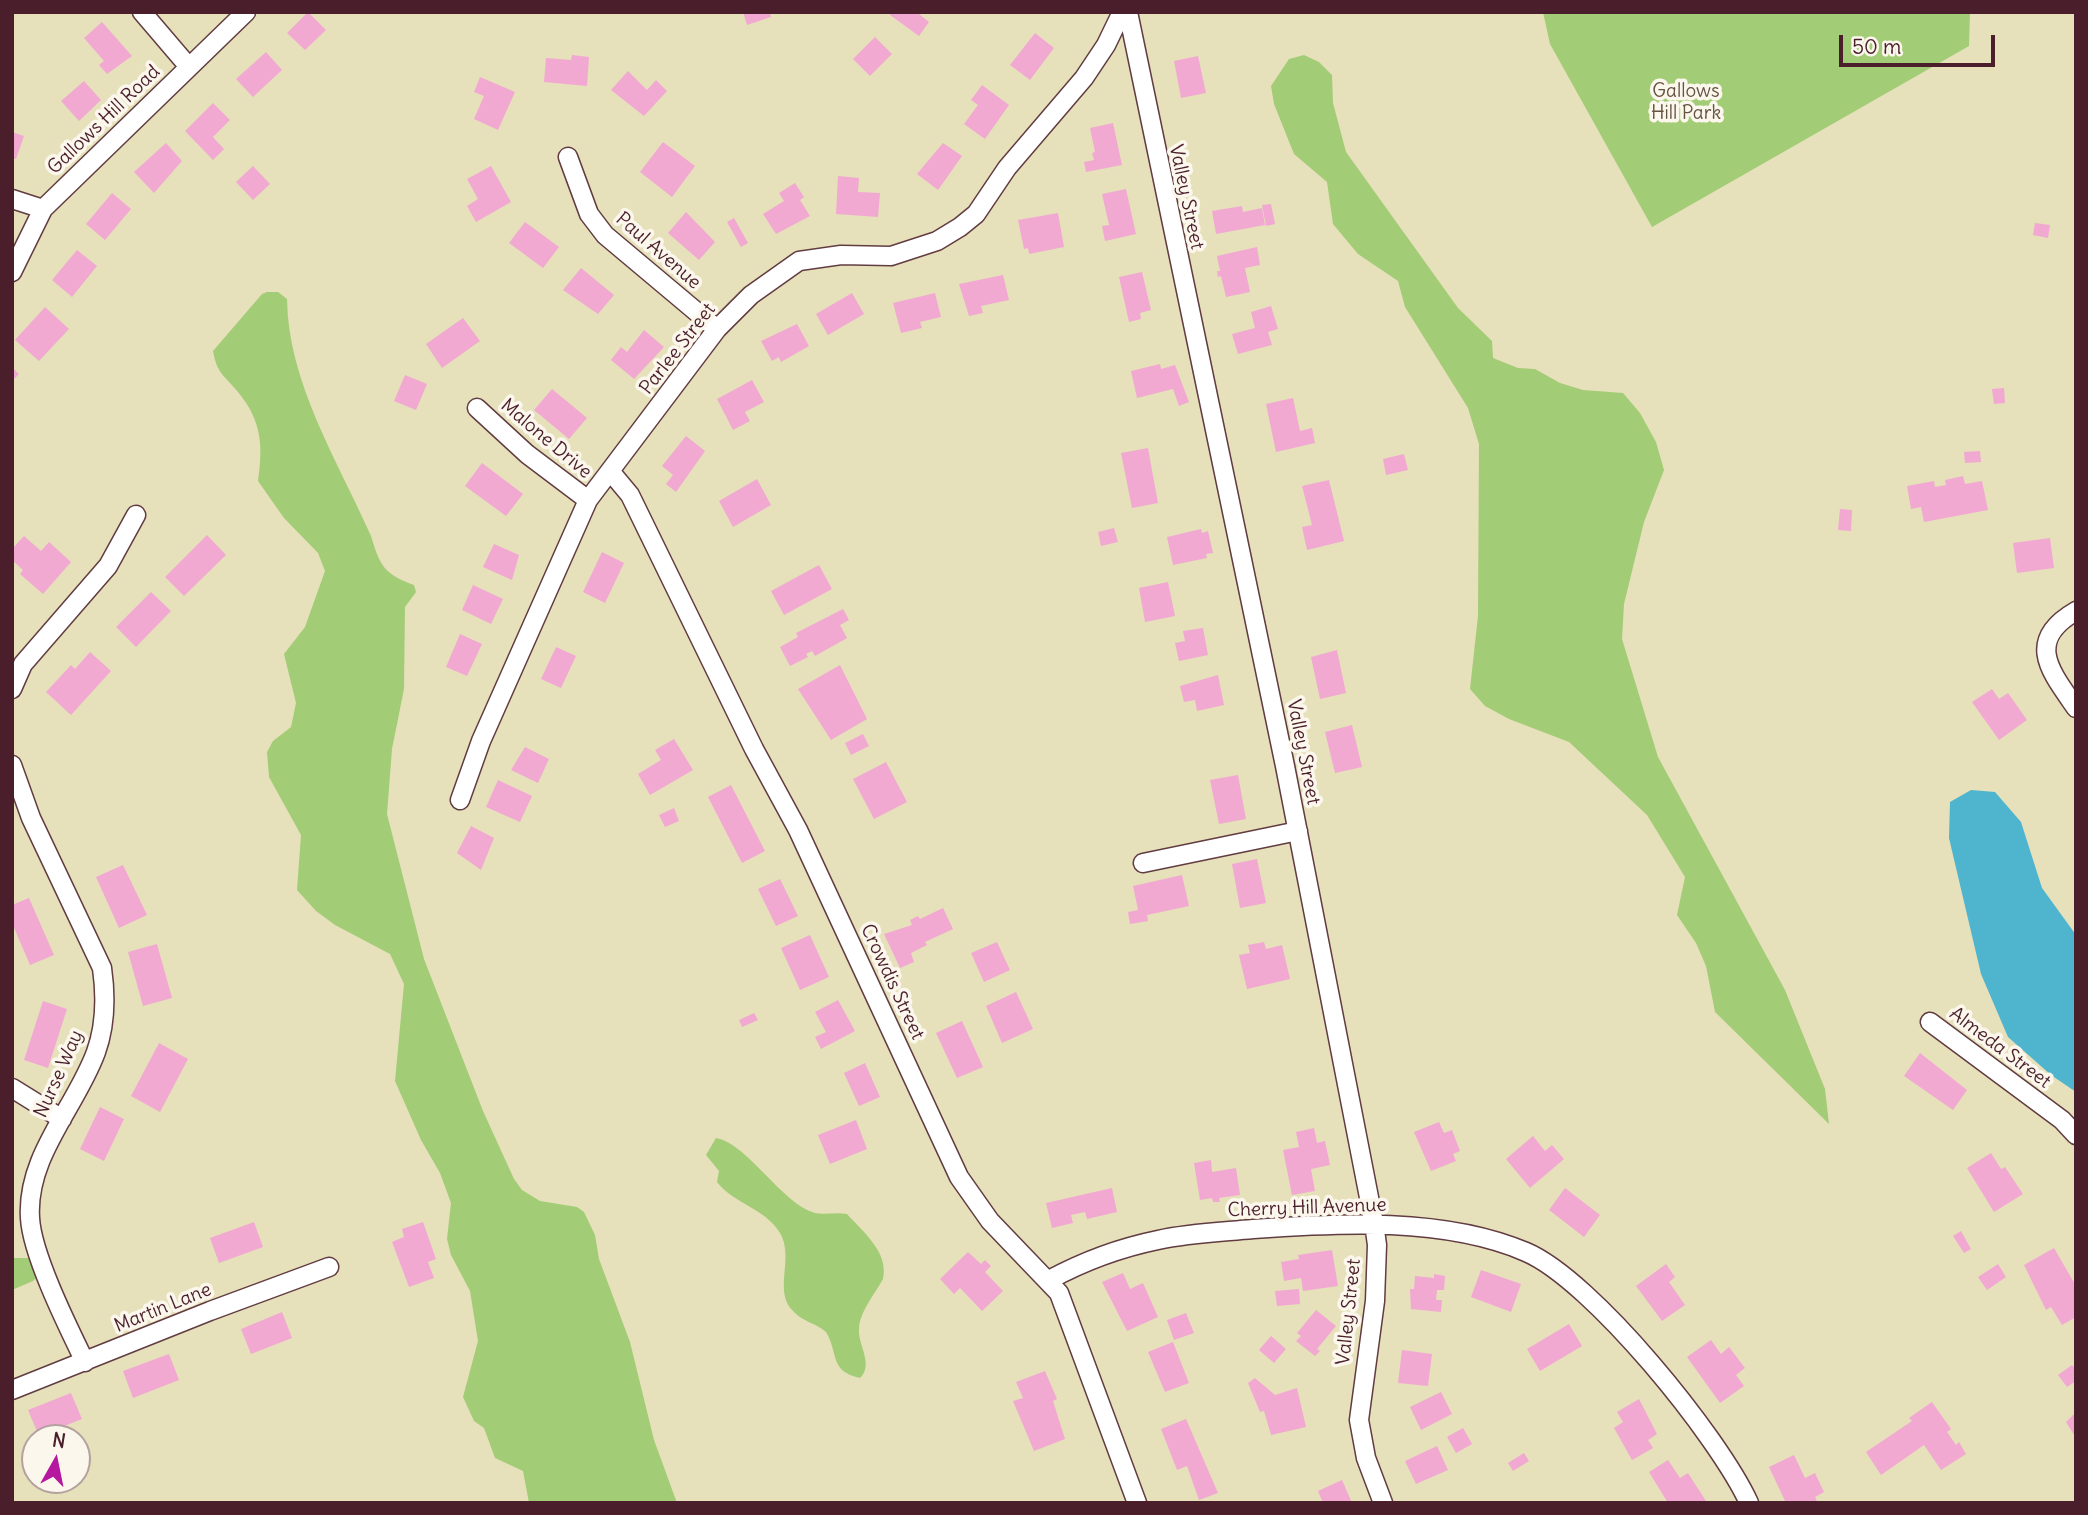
<!DOCTYPE html>
<html>
<head>
<meta charset="utf-8">
<style>
	body { margin:0 }
	#map { position:relative; width:2088px; height:1515px; overflow:hidden; background:#e6e0bb; font-family:Delius,sans-serif }
	canvas { display:block }
	.frame { position:absolute; inset:0; border:14px solid #4a1f2b; pointer-events:none }
	.north { position:absolute; left:21px; top:1424px; width:70px; height:70px; box-sizing:border-box; background:#fbf7ec; border:2px solid #b4a19f; border-radius:50%; rotate:9deg; font-size:19px; font-weight:700; line-height:28px; text-align:center; color:#4a1f2b }
	.north::after { content:''; display:block; margin:auto; width:24px; height:32px; background:#b5179e; clip-path:polygon(50% 0,100% 100%,50% 72%,0 100%) }
	.scale { position:absolute; left:1839px; top:35px; width:156px; height:32px; box-sizing:border-box; border:4px solid #4a1f2b; border-top:0; padding-left:9px; font-size:21px; line-height:24px; white-space:nowrap; color:#4a1f2b; -webkit-text-stroke:5px #fbf7ec; paint-order:stroke }
</style>
</head>
<body>
<div id="map">
<canvas width="2088" height="1515"></canvas>
<div class="frame"></div>
<div class="north">N</div>
<div class="scale">50 m</div>
</div>
<script>
const g = document.querySelector('canvas').getContext('2d');
g.lineJoin = 'round';
function fill(path, color) {
  g.fillStyle = color;
  g.fill(path, 'evenodd');
}
function trace(path, color, width, dash) {
  g.strokeStyle = color;
  g.lineWidth = width;
  g.lineCap = dash ? 'butt' : 'round';
  g.setLineDash(dash || []);
  g.stroke(path);
}
function drawText(font, color, halo, rows, align = 'center') {
  g.font = font + ' Delius,sans-serif';
  g.lineWidth = 7;
  g.setLineDash([]);
  g.textBaseline = 'middle';
  g.strokeStyle = halo;
  g.fillStyle = color;
  for (const [text, x, y, turn = 0] of rows) {
    g.save();
    g.translate(x, y);
    g.rotate((+turn || 0) * Math.PI / 180);
    g.textAlign = isNaN(turn) ? turn : align;
    if (halo) g.strokeText(text, 0, 0);
    g.fillText(text, 0, 0);
    g.restore();
  }
}
const green = new Path2D(`
	M1543,12H1970L1969,46L1652,227L1550,44Z
	M1304,55L1319,62L1332,75L1333,103L1346,152L1458,308L1492,341L1493,358L1518,368L1535,369L1560,383L1583,390L1623,393L1640,413L1656,442L1664,470L1644,522L1624,604L1622,639L1658,757L1785,990L1825,1089L1829,1124L1715,1012L1706,966L1696,943L1677,915L1685,877L1647,815L1569,742L1509,719L1485,706L1470,689L1478,616L1479,444L1468,408L1405,307L1398,281L1358,254L1333,224L1327,182L1294,154L1274,104L1271,86L1289,59Z
	M267,292H278L287,299C288,383 338,461 371,536C380,566 384,574 414,585L416,592L405,607L404,689L392,749L387,814L424,959L483,1111L514,1179L522,1190L540,1201L577,1207L584,1212L595,1235L599,1259L630,1342L654,1440L677,1503H529L523,1471L495,1458L484,1428L474,1421L463,1397L478,1341L470,1291L451,1255L447,1239L451,1203L440,1173L421,1140L395,1081L404,984L390,954L335,925L316,911L297,890L301,835L269,777L267,752L273,741L291,727L296,703L284,654L305,627L325,571L318,553L284,518L258,481C263,446 262,421 238,392C224,375 217,374 213,351L262,294Z
	M716,1138C747,1143 782,1204 815,1213C824,1215 837,1212 847,1214C863,1232 889,1252 883,1279C875,1294 859,1312 859,1330C858,1345 874,1365 860,1378C829,1371 839,1354 826,1332C816,1323 803,1322 794,1312C772,1292 795,1258 780,1233C765,1208 734,1204 717,1182L719,1171L706,1155Z
	M12,1258H31L41,1273L33,1281L12,1290Z`);
const water = new Path2D(`
	M1971,790L1995,792L2021,822L2042,888L2076,935V1092L2051,1075L2008,1037L1981,974L1949,838L1950,802Z`);
const building = new Path2D(`
	M308,12L326,30L305,50L287,33Z
	M743,12H770L771,17L747,25Z
	M891,12H920L919,14L929,22L919,36L890,15Z
	M102,22L132,56L107,74L99,65L104,61L84,38Z
	M1035,33L1054,48L1030,80L1010,65Z
	M875,37L892,54L870,76L853,59Z
	M266,52L282,70L253,97L236,79Z
	M572,55L589,57L587,86L544,82L546,58L571,60Z
	M1198,56L1206,93L1181,98L1174,61Z
	M628,71L647,90L656,80L667,91L644,116L611,90Z
	M480,77L515,92L498,130L474,119L484,96L474,92Z
	M84,81L101,100L79,121L61,101Z
	M982,85L1009,105L985,139L964,124L978,105L971,100Z
	M213,103L230,120L213,137L224,149L213,160L185,131Z
	M1113,123L1122,165L1086,172L1084,162L1094,160L1092,153L1095,152L1090,128Z
	M12,132L24,136L16,159L12,158Z
	M663,142L695,166L672,197L640,172Z
	M166,143L182,161L154,193L134,172Z
	M943,143L962,156L938,190L917,174Z
	M253,166L270,184L253,200L236,182Z
	M491,166L511,202L476,222L467,206L478,199L467,179Z
	M838,176L859,178L858,192L880,193L878,217L836,214Z
	M795,183L804,197L800,200L810,216L776,234L763,214L784,201L779,193Z
	M1126,189L1136,234L1105,241L1102,226L1109,225L1102,194Z
	M112,193L131,209L105,240L86,224Z
	M1271,204L1275,224L1266,226L1262,205Z
	M1242,206L1243,212L1262,208L1265,225L1216,234L1212,211Z
	M686,212L715,242L699,260L668,233Z
	M1058,213L1064,247L1029,254L1028,248L1024,249L1018,220Z
	M734,218L748,243L741,247L727,222Z
	M525,222L559,247L543,268L509,243Z
	M2035,223L2050,225L2048,238L2033,235Z
	M1257,247L1260,265L1245,268L1250,292L1226,297L1221,276L1218,277L1217,271H1220L1217,256Z
	M77,250L97,266L72,297L52,280Z
	M581,268L614,295L598,314L563,290Z
	M1142,272L1151,310L1140,313L1141,319L1129,322L1119,277Z
	M1003,275L1009,300L981,306L983,313L969,316L959,284Z
	M852,293L864,314L828,335L816,314Z
	M935,293L941,317L920,322L922,328L901,333L893,303Z
	M1271,306L1278,329L1268,332L1272,345L1238,354L1232,334L1255,328L1251,312Z
	M45,307L69,329L39,361L15,340Z
	M463,318L480,341L442,368L426,344Z
	M797,324L809,346L781,362L779,357L772,361L761,341Z
	M644,330L664,347L634,379L611,360L621,347L627,352Z
	M1160,364L1161,369L1175,365L1189,402L1179,406L1173,389L1137,398L1131,371Z
	M12,367L19,374L12,381Z
	M405,375L427,384L416,410L394,401Z
	M752,380L764,402L745,412L750,421L733,430L717,399Z
	M2004,388L2005,403L1994,404L1992,389Z
	M552,389L587,418L569,439L534,410Z
	M1293,398L1300,431L1312,428L1315,443L1276,452L1266,404Z
	M686,436L705,451L676,492L666,484L673,475L662,466Z
	M1148,448L1158,503L1132,508L1121,453Z
	M1980,451L1981,462L1965,463L1964,452Z
	M1404,454L1408,470L1386,475L1383,459Z
	M482,463L523,494L506,516L465,486Z
	M1963,476L1965,484L1982,481L1988,510L1924,522L1921,507L1911,509L1907,486L1934,481L1935,487L1946,485L1945,480Z
	M757,479L771,505L733,527L719,501Z
	M1329,480L1344,541L1307,550L1302,527L1312,525L1302,486Z
	M1840,509L1852,510L1851,531L1838,530Z
	M1114,528L1118,542L1101,546L1098,532Z
	M1201,529L1202,533L1208,531L1213,553L1206,554L1207,558L1173,565L1167,537Z
	M207,535L226,555L184,596L165,577Z
	M24,536L41,551L49,542L71,562L43,594L20,574L23,570L12,560V549Z
	M2050,538L2054,568L2017,573L2013,543Z
	M494,544L519,555L512,580L483,567Z
	M602,552L624,563L605,603L583,592Z
	M819,565L832,589L784,615L771,591Z
	M1168,582L1175,616L1145,622L1139,588Z
	M473,585L503,599L491,624L462,610Z
	M151,592L171,611L136,647L116,627Z
	M843,609L849,620L840,625L847,638L815,656L812,651L806,654L808,657L790,666L780,647L798,637L796,633Z
	M1203,628L1208,655L1179,661L1175,643L1185,641L1183,631Z
	M460,634L482,644L467,676L446,667Z
	M556,647L576,656L561,688L541,679Z
	M1337,650L1346,693L1320,699L1311,657Z
	M90,652L111,671L71,715L46,692L71,665L75,669Z
	M840,665L867,719L831,740L798,689Z
	M1218,675L1224,705L1197,711L1195,700L1184,702L1180,686Z
	M1992,689L1999,699L2008,693L2027,720L1999,740L1972,702Z
	M1352,725L1362,767L1335,773L1325,732Z
	M863,734L869,746L851,755L845,743Z
	M674,739L693,770L650,795L638,774L661,760L655,750Z
	M525,747L549,759L538,783L511,770Z
	M886,762L907,802L874,819L853,779Z
	M1238,775L1246,819L1219,824L1210,780Z
	M498,780L532,796L520,822L486,807Z
	M731,785L765,851L742,863L708,797Z
	M674,808L679,821L665,827L659,815Z
	M471,826L494,838L481,870L457,853Z
	M1257,859L1266,903L1240,908L1232,864Z
	M123,865L147,915L119,928L96,877Z
	M1182,875L1189,906L1147,915L1148,921L1130,924L1128,912L1138,910L1133,886Z
	M780,879L798,916L776,926L758,889Z
	M29,898L54,955L30,965L12,923V905Z
	M943,908L953,929L925,942L927,945L911,953L914,962L900,968L884,934L912,925L910,920L918,916L920,919Z
	M810,935L829,977L800,990L781,948Z
	M997,942L1010,970L984,982L971,953Z
	M1264,942L1266,949L1282,945L1290,979L1247,989L1239,955L1250,953L1248,945Z
	M157,944L172,998L143,1006L128,952Z
	M1016,992L1033,1029L1002,1043L986,1006Z
	M838,1000L855,1031L821,1049L815,1037L826,1032L815,1012Z
	M43,1001L67,1009L48,1068L24,1060Z
	M754,1013L758,1020L742,1027L739,1020Z
	M962,1021L983,1067L957,1078L936,1033Z
	M159,1043L188,1059L160,1112L131,1096Z
	M1920,1053L1967,1090L1953,1110L1904,1076Z
	M865,1063L880,1097L859,1106L844,1073Z
	M100,1107L124,1119L104,1161L80,1149Z
	M856,1120L867,1149L830,1164L818,1135Z
	M1439,1122L1444,1133L1452,1130L1460,1151L1453,1154L1456,1161L1431,1171L1414,1132Z
	M1314,1128L1317,1143L1325,1141L1330,1165L1311,1169L1315,1191L1292,1195L1283,1150L1299,1147L1296,1132Z
	M1533,1136L1545,1151L1552,1145L1564,1159L1530,1188L1506,1159Z
	M1991,1153L2001,1169L2005,1167L2023,1194L1994,1212L1967,1168Z
	M1211,1160L1212,1172L1236,1168L1240,1195L1219,1198L1220,1202H1213L1212,1198L1200,1200L1194,1163Z
	M1112,1188L1117,1212L1087,1219L1085,1212L1071,1215L1073,1223L1052,1228L1046,1203Z
	M1565,1188L1600,1215L1584,1237L1549,1210Z
	M254,1222L263,1247L219,1263L210,1238Z
	M423,1222L436,1259L428,1262L434,1278L409,1287L392,1242L404,1237L402,1229Z
	M1961,1231L1971,1249L1964,1253L1953,1236Z
	M2054,1248L2076,1286V1317L2062,1325L2051,1307L2046,1310L2024,1265Z
	M1332,1250L1338,1286L1303,1291L1301,1278L1284,1281L1281,1262L1299,1259L1298,1255Z
	M968,1252L981,1264L985,1260L991,1266L985,1272L1003,1291L982,1311L960,1288L954,1294L940,1279Z
	M1666,1264L1675,1277L1669,1282L1685,1305L1662,1321L1636,1286Z
	M1998,1264L2006,1277L1987,1290L1978,1277Z
	M1481,1270L1521,1284L1511,1312L1471,1297Z
	M1123,1273L1130,1289L1143,1283L1158,1317L1127,1331L1102,1282Z
	M1434,1274L1445,1276L1444,1290H1437L1436,1300H1442L1441,1312L1411,1309L1410,1289H1414L1415,1276L1434,1278Z
	M1299,1289L1300,1304L1277,1306L1275,1291Z
	M1316,1310L1336,1326L1317,1349L1320,1351L1315,1356L1296,1341L1301,1336L1297,1333Z
	M282,1312L292,1338L251,1354L241,1329Z
	M1186,1313L1194,1333L1174,1340L1167,1320Z
	M1569,1324L1582,1346L1540,1371L1527,1349Z
	M1271,1336L1286,1349L1274,1363L1259,1350Z
	M1711,1340L1721,1354L1729,1347L1745,1368L1736,1375L1744,1386L1720,1403L1687,1357Z
	M1173,1342L1189,1383L1165,1392L1148,1352Z
	M1402,1350L1432,1354L1428,1386L1398,1383Z
	M169,1354L179,1380L133,1398L123,1371Z
	M2072,1365L2076,1370V1381L2067,1387L2058,1375Z
	M1045,1371L1057,1399L1053,1401L1065,1439L1034,1451L1013,1401L1023,1398L1016,1382Z
	M1255,1378L1275,1395L1297,1388L1306,1427L1271,1435L1264,1411L1260,1412L1248,1383Z
	M1441,1392L1452,1414L1421,1430L1410,1407Z
	M71,1393L82,1419L39,1436L28,1410Z
	M1639,1399L1657,1434L1648,1440L1653,1448L1632,1460L1614,1428L1623,1422L1617,1412Z
	M1932,1402L1951,1429L1947,1432L1956,1445L1959,1442L1966,1454L1941,1470L1924,1445L1881,1475L1866,1452L1912,1421L1909,1418Z
	M2076,1412V1438L2066,1422Z
	M1186,1419L1218,1493L1199,1500L1187,1466L1177,1470L1161,1429Z
	M1463,1428L1472,1444L1456,1453L1447,1437Z
	M1437,1446L1448,1470L1416,1484L1405,1461Z
	M1524,1453L1529,1461L1513,1471L1508,1463Z
	M1794,1455L1805,1478L1815,1473L1824,1492L1815,1497L1818,1503H1786L1769,1467Z
	M1668,1460L1680,1478L1688,1473L1706,1501L1668,1503L1649,1472Z
	M1342,1480L1352,1503H1323L1318,1491Z`);
const minor = new Path2D(`
	M142,12L189,67
	M1128,12L1285,766L1374,1223L1377,1245L1375,1301L1359,1420L1366,1458L1383,1503
	M568,157L589,214L605,235L717,329
	M12,199L43,209
	M12,272L43,209L246,12
	M477,408L527,454L588,500
	M610,471L630,495L754,749L798,830L959,1177L990,1221L1059,1293L1137,1503
	M2076,611C2024,641 2051,672 2076,708
	M12,689L23,664L108,566L136,515
	M12,765L31,818L102,968C106,996 106,1024 96,1052C76,1107 26,1156 30,1218C32,1255 68,1327 85,1362
	M460,800L481,741L588,500L717,329L751,295L799,261L841,255L891,256L937,241L960,227L976,214L1007,168L1084,78L1106,45L1122,12
	M1143,863L1298,831
	M1930,1022L2062,1120L2076,1135
	M12,1088L62,1119
	M1049,1280C1084,1261 1119,1248 1158,1240C1189,1233 1221,1232 1253,1229C1338,1223 1445,1217 1526,1252C1592,1280 1719,1437 1749,1503
	M12,1390L210,1311L329,1267`);
const parkNames = [
	["Gallows",1686,92],
	["Hill Park",1686,114]
];
const streetNames = [
	["Gallows Hill Road",104,120,-44],
	["Valley Street",1186,197,78],
	["Paul Avenue",658,251,41],
	["Parlee Street",678,349,-52],
	["Malone Drive",546,439,40],
	["Valley Street",1303,752,79],
	["Crowdis Street",892,982,65],
	["Almeda Street",2000,1048,37],
	["Nurse Way",59,1074,-66],
	["Cherry Hill Avenue",1307,1208,-2],
	["Martin Lane",163,1308,-22],
	["Valley Street",1349,1312,-84]
];
fill(green, '#a3cc77');
fill(water, '#4fb4ce');
fill(building, '#f1a9d2');
trace(minor, '#613c41', 21);
trace(minor, '#fff', 18);
drawText('19px', '#655342', '#fbf7ec', parkNames);
drawText('19px', '#4a1f2b', '#fbf7ec', streetNames);
</script>
</body>
</html>
